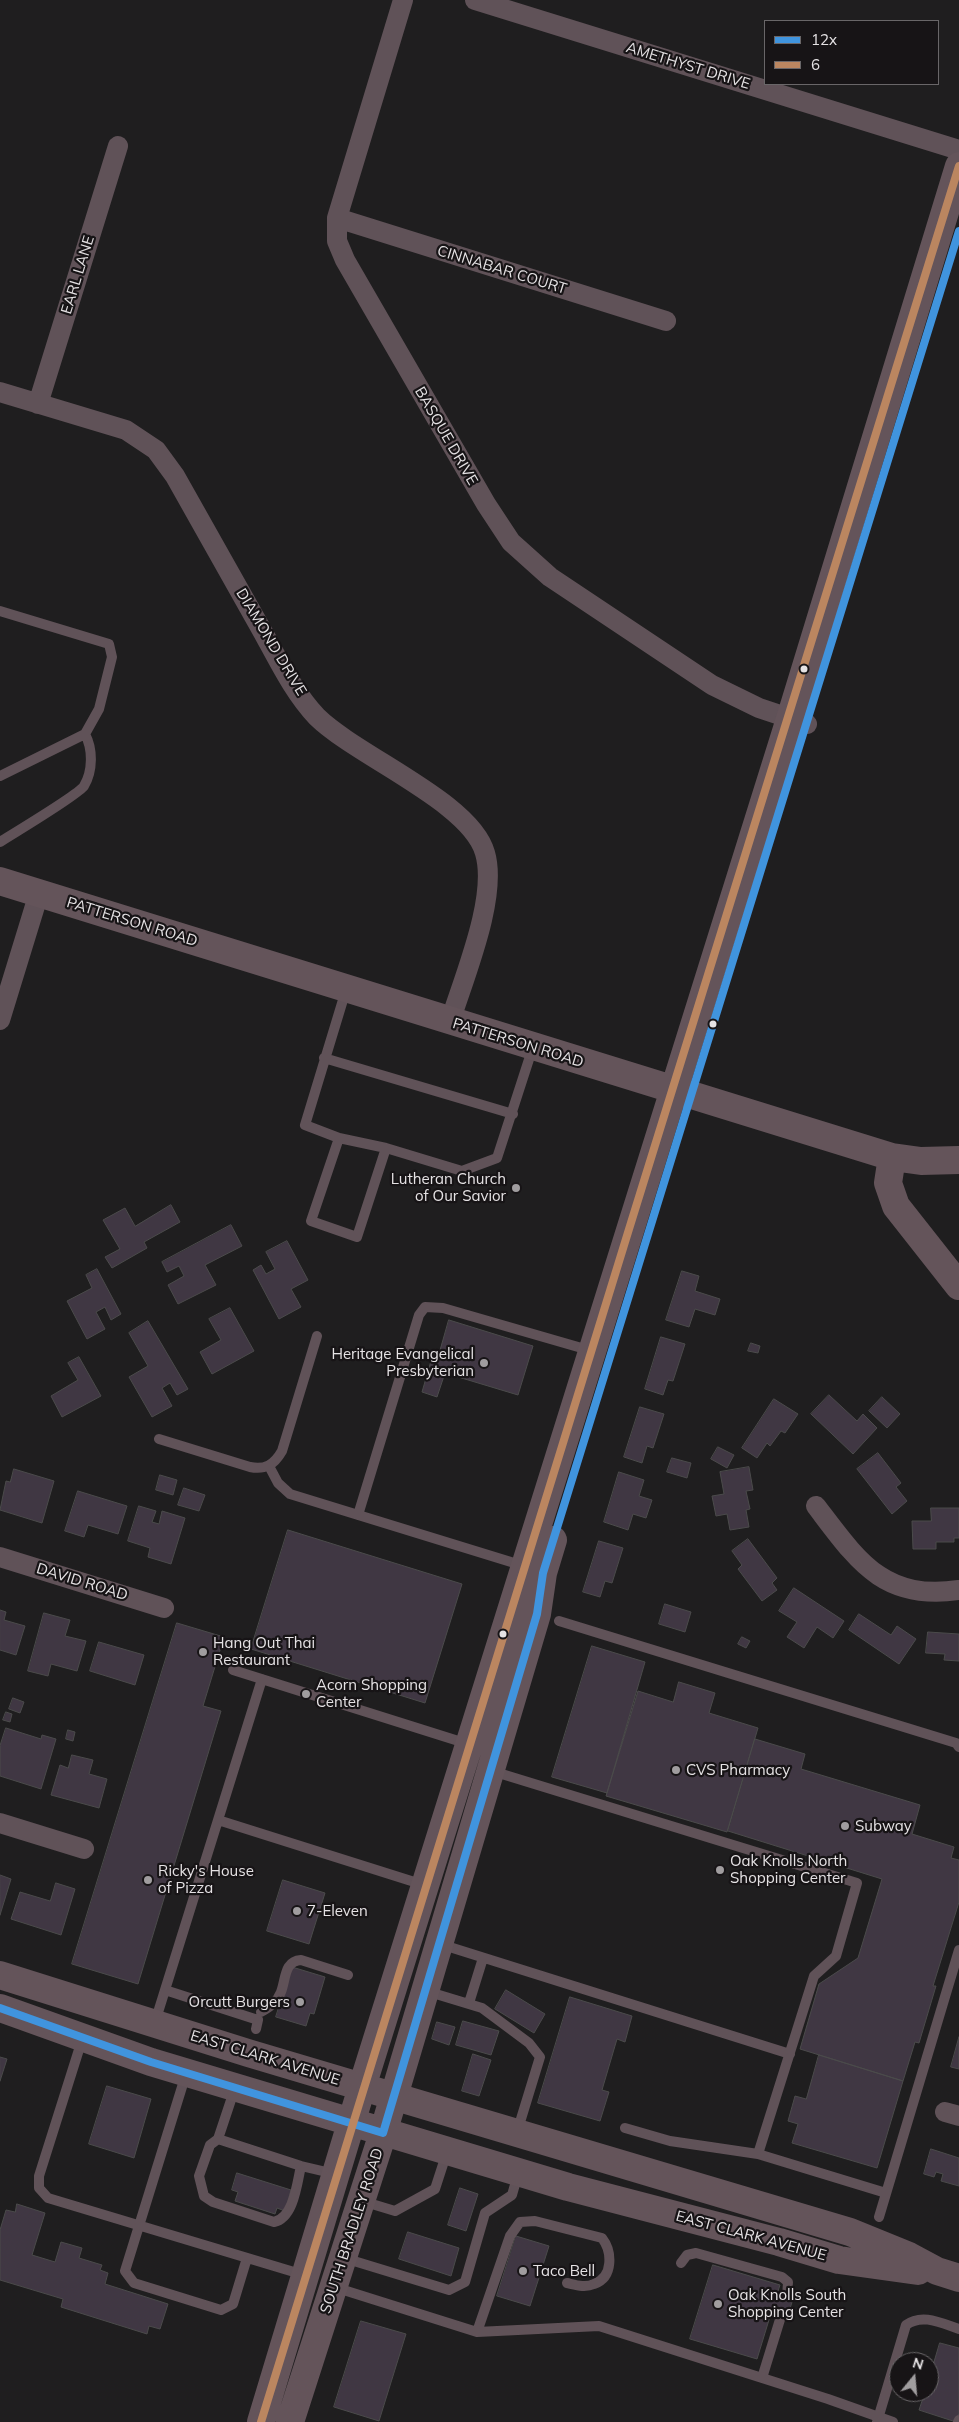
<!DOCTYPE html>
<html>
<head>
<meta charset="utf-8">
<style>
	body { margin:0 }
	#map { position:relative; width:959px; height:2422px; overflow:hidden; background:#1f1e1f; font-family:Mulish,sans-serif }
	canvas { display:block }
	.legend { position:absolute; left:764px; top:20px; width:175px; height:65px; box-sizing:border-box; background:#171416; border:1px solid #696668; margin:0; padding:6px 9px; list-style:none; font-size:15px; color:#e5e2e4 }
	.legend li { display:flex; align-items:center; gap:10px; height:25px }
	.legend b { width:25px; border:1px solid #696668 }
	.north { position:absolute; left:889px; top:2352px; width:50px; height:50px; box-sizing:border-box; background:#171416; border:1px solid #696668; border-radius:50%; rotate:17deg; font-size:14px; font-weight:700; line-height:20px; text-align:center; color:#e5e2e4 }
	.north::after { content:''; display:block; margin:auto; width:18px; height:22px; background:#a09d9f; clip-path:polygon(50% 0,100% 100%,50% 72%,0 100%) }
</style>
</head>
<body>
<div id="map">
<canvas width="959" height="2422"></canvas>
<ul class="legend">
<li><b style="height:6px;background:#4094de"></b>12x</li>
<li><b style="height:6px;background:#bb8660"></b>6</li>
</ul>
<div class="north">N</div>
</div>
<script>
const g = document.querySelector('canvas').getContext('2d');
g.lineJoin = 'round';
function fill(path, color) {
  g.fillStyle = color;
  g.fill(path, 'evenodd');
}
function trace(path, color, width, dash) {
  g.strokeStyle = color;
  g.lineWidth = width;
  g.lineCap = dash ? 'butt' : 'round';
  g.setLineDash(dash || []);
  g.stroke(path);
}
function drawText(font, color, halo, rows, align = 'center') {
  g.font = font + ' Mulish,sans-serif';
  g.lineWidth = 4.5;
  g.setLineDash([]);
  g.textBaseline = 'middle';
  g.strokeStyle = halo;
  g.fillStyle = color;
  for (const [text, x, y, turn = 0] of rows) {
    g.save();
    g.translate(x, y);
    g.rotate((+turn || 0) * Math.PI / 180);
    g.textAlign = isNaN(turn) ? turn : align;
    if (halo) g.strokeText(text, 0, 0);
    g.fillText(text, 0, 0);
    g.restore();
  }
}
const building = new Path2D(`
	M171,1205L180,1222L144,1242L147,1248L112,1268L105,1257L120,1249L103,1220L125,1208L135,1226Z
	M231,1225L242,1246L205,1265L216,1285L178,1304L168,1285L184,1276L179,1266L167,1272L162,1262Z
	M287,1241L308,1280L291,1289L301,1307L279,1319L253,1270L261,1265L266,1274L275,1269L266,1252Z
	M97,1269L121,1314L111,1320L105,1307L96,1312L105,1329L87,1339L67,1301L92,1288L86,1275Z
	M682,1271L699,1276L695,1291L720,1299L715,1315L695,1309L689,1327L666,1320Z
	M230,1308L254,1351L212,1374L200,1352L221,1340L209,1319Z
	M449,1320L533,1346L518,1395L445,1373L437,1397L422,1392L433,1354L438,1356Z
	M148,1321L188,1389L177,1395L170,1383L162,1388L172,1406L152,1417L129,1377L148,1366L129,1333Z
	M661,1337L685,1344L673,1381L668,1380L663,1395L645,1389Z
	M751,1343L760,1346L758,1353L748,1351Z
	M79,1357L101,1396L62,1417L51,1396L78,1380L68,1363Z
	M829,1395L857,1421L863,1414L877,1428L853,1454L811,1414Z
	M882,1397L900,1414L887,1428L869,1411Z
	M774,1399L798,1414L785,1433L781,1431L770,1446L767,1443L757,1458L742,1448Z
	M640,1407L664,1414L653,1448L647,1446L642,1463L624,1457Z
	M718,1447L734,1455L727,1468L711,1459Z
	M878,1453L901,1483L896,1487L907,1501L892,1514L857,1469Z
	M672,1458L691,1463L687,1478L667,1472Z
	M749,1467L753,1490L746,1491L750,1509L746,1510L749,1527L730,1530L727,1514L716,1516L712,1496L724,1494L720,1472Z
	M14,1469L54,1481L42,1523L0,1510L6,1481L10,1482Z
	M619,1472L644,1480L639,1496L652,1500L646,1518L633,1514L628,1530L604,1522Z
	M160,1475L177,1480L173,1495L156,1490Z
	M184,1488L205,1495L199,1511L178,1505Z
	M78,1491L127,1506L118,1534L88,1525L84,1537L65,1531Z
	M139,1506L156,1511L152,1522L159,1524L162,1511L185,1518L171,1564L148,1557L150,1548L128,1541Z
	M931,1508H959V1538H954V1542H936V1549H913L912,1521H931Z
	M288,1530L462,1584L425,1703L251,1649Z
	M748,1539L777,1578L772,1583L777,1590L762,1601L738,1569L742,1565L732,1551Z
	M599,1541L623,1548L612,1583L605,1581L600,1597L583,1592Z
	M794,1588L844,1621L833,1638L817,1627L804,1648L787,1637L797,1622L779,1611Z
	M665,1604L691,1612L685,1632L659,1624Z
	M0,1610L6,1612L4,1620L25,1626L16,1655L0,1650Z
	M44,1613L70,1620L65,1636L86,1641L77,1671L51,1664L48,1676L28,1671Z
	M859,1614L891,1635L897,1626L916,1639L899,1664L849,1630Z
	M177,1623L224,1637L203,1706L221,1711L138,1984L72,1964Z
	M928,1632L959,1634V1661L944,1660L945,1654L926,1653Z
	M742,1637L750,1641L746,1648L738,1644Z
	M99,1642L144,1655L135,1685L90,1671Z
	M592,1646L645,1662L607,1793L552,1777Z
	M679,1682L715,1693L709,1713L758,1728L727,1832L606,1796L638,1691L673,1702Z
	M13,1698L24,1702L20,1713L9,1709Z
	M6,1712L12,1714L10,1722L3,1720Z
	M6,1728L41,1739L42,1735L56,1739L41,1789L0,1776V1746Z
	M68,1730L75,1732L73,1741L66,1739Z
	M755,1739L805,1754L801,1769L920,1805L912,1834L954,1847L951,1858L959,1860V1902L933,1986H936L919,2043L915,2042L903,2081L800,2049L819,1984L858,1958L882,1879L728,1831Z
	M72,1755L93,1760L89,1774L107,1779L99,1808L51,1795L60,1765L68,1768Z
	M0,1875L11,1879L0,1915Z
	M283,1880L325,1893L309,1944L267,1931Z
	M56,1883L75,1889L61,1935L11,1919L20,1892L50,1901Z
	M292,1967L325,1977L314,2014L310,2013L306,2026L276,2017Z
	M506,1990L545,2014L534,2033L495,2009Z
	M570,1997L632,2016L625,2042L617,2039L602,2090L609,2092L600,2121L538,2103Z
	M463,2021L499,2031L491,2055L456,2045Z
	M437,2022L455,2027L449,2045L432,2039Z
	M959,2037V2069L951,2067Z
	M473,2054L491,2060L479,2096L462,2091Z
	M819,2055L903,2081L877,2168L792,2143L798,2124L788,2121L795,2096L806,2099Z
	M0,2057L7,2059L0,2081Z
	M107,2086L151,2099L134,2158L89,2144Z
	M931,2149L959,2158V2186L941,2181L943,2174L936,2172L934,2177L924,2174Z
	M237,2173L291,2190L285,2211L277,2208L275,2214L235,2201L238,2192L232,2190Z
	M460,2188L478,2194L466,2231L448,2225Z
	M17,2204L45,2213L32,2255L55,2262L61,2242L82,2248L79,2258L102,2265L100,2270L108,2273L105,2284L168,2304L160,2329L149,2326L147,2334L61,2307L63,2299L0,2280V2230L6,2210L15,2212Z
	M408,2232L459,2248L451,2276L399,2259Z
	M516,2236L549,2246L530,2306L497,2296Z
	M713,2265L780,2285L777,2294L793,2299L788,2315L772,2310L757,2359L690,2339Z
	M361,2321L406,2334L379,2421L334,2407Z
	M940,2343L959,2348V2413L956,2422L919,2410L925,2392H929V2363L933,2364Z`);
const lane = new Path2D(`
	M0,611L109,644L112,657L99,709L85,734L0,776
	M0,842C14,833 78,795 84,786C93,771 93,749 85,734
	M346,990L305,1125L339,1138L386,1148L462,1171L497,1158L533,1047
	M324,1058L513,1114
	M339,1138L311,1221L357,1237L386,1148
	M159,1439L250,1467C265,1470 274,1465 282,1451L317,1336
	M269,1466L278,1483L290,1494L524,1566
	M358,1515L419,1315L425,1307L443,1308L592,1351
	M559,1621L956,1743L959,1747
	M233,1670L468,1744
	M492,1771L857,1883L836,1956L814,1976L758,2154
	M218,1820L424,1885
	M440,1944L790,2054
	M165,1990L258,2020L256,2029
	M426,1991L482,2008L529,2043L540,2057L517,2132
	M469,2003L483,1958
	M261,2012C270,2007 277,2002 281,1992C286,1979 284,1961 301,1960L348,1975
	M155,2022L262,1679
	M82,2040L39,2176V2188L48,2198L304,2275
	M186,2074L125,2271L134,2283L221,2310L233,2304L247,2258
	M235,2088L218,2139L301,2166L335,2174
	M625,2128L670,2141L758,2154L886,2193
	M218,2139L210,2145L199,2176L204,2196L213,2202L274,2222C294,2218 297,2183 301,2166
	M362,2201L395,2211L435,2189L447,2152
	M879,2217L959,1950
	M344,2258L449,2290L465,2282L485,2213L512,2195L518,2174
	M681,2263L687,2255L696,2253L782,2277L788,2282L787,2297
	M334,2287L477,2332L599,2326L828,2399L893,2422
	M477,2332L510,2236L520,2222L535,2221L602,2238C612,2251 614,2277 594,2284C585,2288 576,2285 567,2283
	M762,2378L782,2313
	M877,2422L906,2325C922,2313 941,2323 959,2329
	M958,2422L959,2420`);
const street = new Path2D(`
	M403,0L337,218V241L345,260L486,504L511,542L550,577L712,685L759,708L807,724
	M475,0L959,150
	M337,218L666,321
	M0,392L126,430L156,450L175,476C203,526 232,577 260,627C277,657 293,692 317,717C358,757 471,802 485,853C498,897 464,977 450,1022
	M38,404L118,146
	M0,1020L39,893
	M816,1506C858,1561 883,1601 959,1590
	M0,1557L164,1608
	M0,1823L84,1849
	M945,2112L959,2116`);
const secondary = new Path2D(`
	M0,881L892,1157L888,1183L896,1206L959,1286
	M892,1157L921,1161L959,1160
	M0,1975L248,2053L850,2232L909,2256L937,2271L959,2278
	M0,2008L151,2062L568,2187L779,2242L839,2260L918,2271
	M261,2422L362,2087L790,719L959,166
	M290,2422L383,2133L537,1614L543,1573L553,1540`);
const bus1 = new Path2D(`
	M0,2008L151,2062L383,2133L537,1614L543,1573L959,231`);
const bus2 = new Path2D(`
	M261,2422C488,1668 729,919 959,166`);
const markers = [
	[804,669,4.5,"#e5e2e4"],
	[713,1024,4.5,"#e5e2e4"],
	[516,1188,5,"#a09d9f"],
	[484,1363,5,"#a09d9f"],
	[503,1634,4.5,"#e5e2e4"],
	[203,1652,5,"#a09d9f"],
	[306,1694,5,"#a09d9f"],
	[676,1770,5,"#a09d9f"],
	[845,1826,5,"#a09d9f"],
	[720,1870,5,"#a09d9f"],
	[148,1880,5,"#a09d9f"],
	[297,1911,5,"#a09d9f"],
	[300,2002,5,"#a09d9f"],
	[523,2271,5,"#a09d9f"],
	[718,2304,5,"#a09d9f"]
];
const streetNames = [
	["AMETHYST DRIVE",688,66,17],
	["CINNABAR COURT",502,270,17],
	["EARL LANE",78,275,-73],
	["BASQUE DRIVE",446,436,60],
	["DIAMOND DRIVE",271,642,59],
	["PATTERSON ROAD",132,922,17],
	["PATTERSON ROAD",518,1043,17],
	["DAVID ROAD",82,1582,17],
	["EAST CLARK AVENUE",265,2058,17],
	["SOUTH BRADLEY ROAD",352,2231,-72],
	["EAST CLARK AVENUE",751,2236,15]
];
const poiNames = [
	["Lutheran Church",506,1179,"right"],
	["of Our Savior",506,1196,"right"],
	["Heritage Evangelical",474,1354,"right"],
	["Presbyterian",474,1371,"right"],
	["Hang Out Thai",213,1643],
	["Restaurant",213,1660],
	["Acorn Shopping",316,1685],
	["Center",316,1702],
	["CVS Pharmacy",686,1770],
	["Subway",855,1826],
	["Oak Knolls North",730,1861],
	["Shopping Center",730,1878],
	["Ricky's House",158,1871],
	["of Pizza",158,1888],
	["7-Eleven",307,1911],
	["Orcutt Burgers",290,2002,"right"],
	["Taco Bell",533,2271],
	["Oak Knolls South",728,2295],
	["Shopping Center",728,2312]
];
fill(building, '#403743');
trace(building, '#4b4b4b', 1);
trace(lane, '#605258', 10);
trace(street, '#605258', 20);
trace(secondary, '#64545a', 28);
trace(bus1, '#4094de', 8);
trace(bus2, '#bb8660', 8);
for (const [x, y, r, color] of markers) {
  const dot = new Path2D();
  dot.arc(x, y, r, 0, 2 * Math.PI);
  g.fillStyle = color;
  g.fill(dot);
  trace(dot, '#171416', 2);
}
drawText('15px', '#e5e2e4', '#171416', streetNames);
drawText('15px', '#e5e2e4', '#171416', poiNames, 'left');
</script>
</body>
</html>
